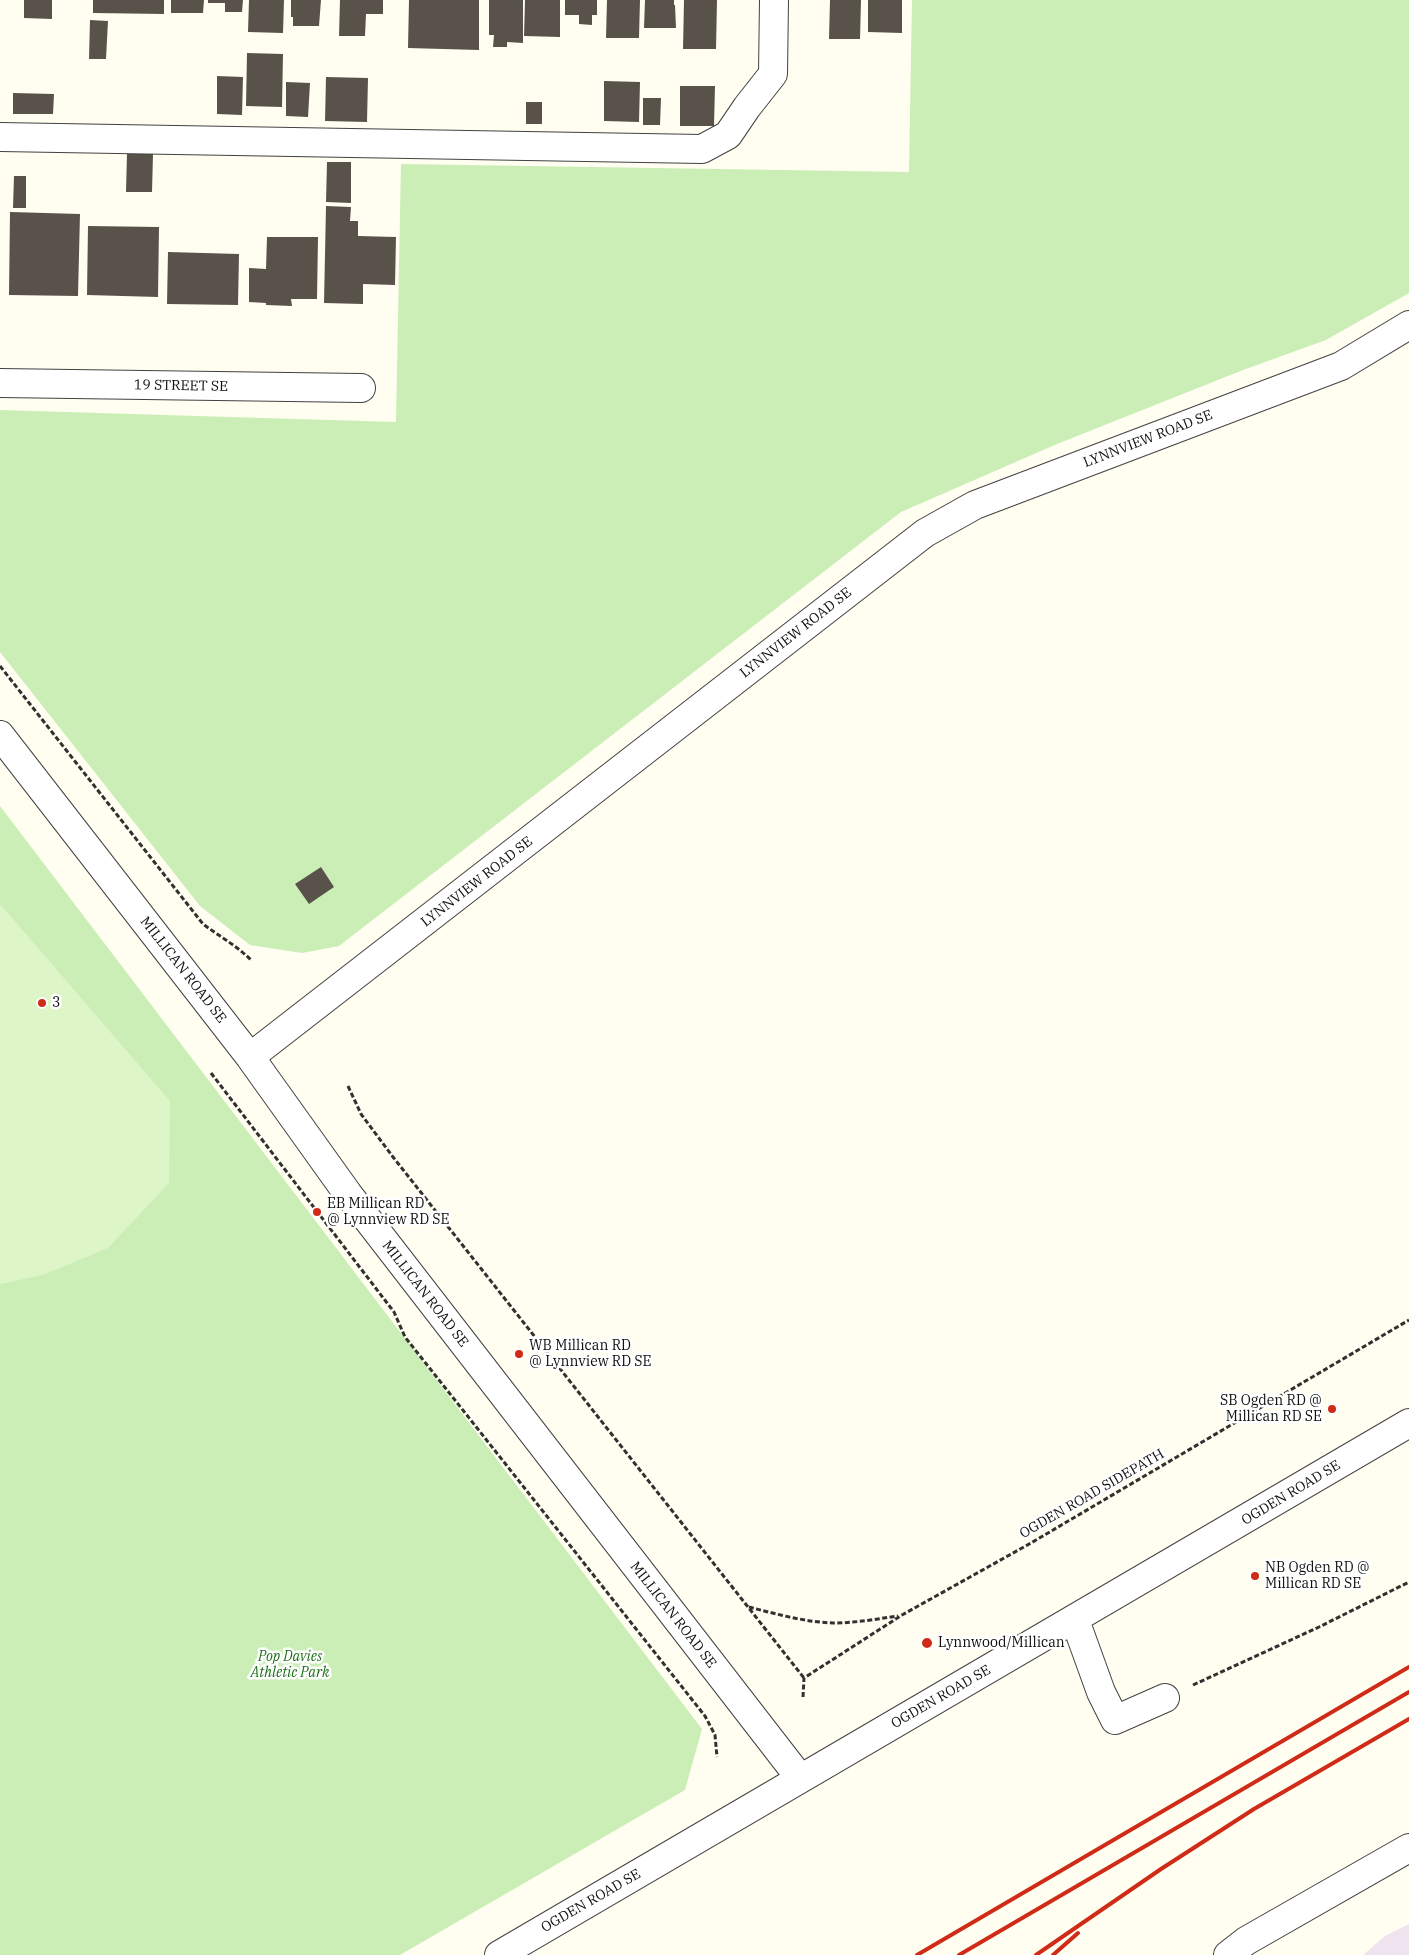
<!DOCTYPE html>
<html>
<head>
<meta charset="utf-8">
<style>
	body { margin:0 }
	canvas { display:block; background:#fffef1 }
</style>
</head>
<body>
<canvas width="1409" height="1955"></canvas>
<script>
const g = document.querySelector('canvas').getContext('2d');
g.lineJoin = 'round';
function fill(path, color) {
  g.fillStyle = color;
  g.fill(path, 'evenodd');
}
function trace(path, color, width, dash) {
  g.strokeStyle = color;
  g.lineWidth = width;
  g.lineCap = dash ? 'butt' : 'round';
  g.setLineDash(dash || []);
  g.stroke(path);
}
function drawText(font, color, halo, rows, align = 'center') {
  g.font = font + ' "IBM Plex Serif",serif';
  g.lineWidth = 5;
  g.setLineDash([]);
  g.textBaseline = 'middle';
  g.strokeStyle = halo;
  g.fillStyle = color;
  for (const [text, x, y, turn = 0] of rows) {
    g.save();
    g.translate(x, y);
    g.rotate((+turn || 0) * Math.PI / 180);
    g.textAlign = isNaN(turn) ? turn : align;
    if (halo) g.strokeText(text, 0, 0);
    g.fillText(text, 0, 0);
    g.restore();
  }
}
const industrial = new Path2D(`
	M1409,1924V1955H1363L1385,1936Z`);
const green = new Path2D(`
	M912,0H1409V293L1326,340L1243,370L1057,444L901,512L339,946L302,953L250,945L200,906L0,652V410L396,422L401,164L909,172Z
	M0,806L702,1729L685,1790L400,1955H0Z`);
const pitch = new Path2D(`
	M0,904L170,1101L169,1183L108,1248L43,1275L0,1284Z`);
const building = new Path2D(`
	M24,0H52V19L24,18Z
	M93,0H164V14L93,13Z
	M171,0H204L203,13H171Z
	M208,0H243L242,12H225V3H208Z
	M249,0H284L283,33L248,32Z
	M291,0H321L319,26H293V17H291Z
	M340,0H383V14H366L365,36H339Z
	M409,0H479V50L408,48Z
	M489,0H523V43L507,42V47H493L494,35H489Z
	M525,0H560V37L524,36Z
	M565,0H597V15H592V25L579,24V15H565Z
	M607,0H640L639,38H606Z
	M645,0H674V5H675L676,28H644Z
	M684,0H717L716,49H683Z
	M830,0H861L860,39H829Z
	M868,0H902V33L868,32Z
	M90,20L108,21L106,59H89Z
	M247,53L283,54L282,107L246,106Z
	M217,76L243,77L242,115L217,114Z
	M326,77L368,78L367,122L325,121Z
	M604,81L640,82L639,122L604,121Z
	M286,82L310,83L308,117L286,116Z
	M680,86H715L714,126H680Z
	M13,93L54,94L53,114H13Z
	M643,98H661L660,125H643Z
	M526,102H542V124H526Z
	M127,153L153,154L152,192H126Z
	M327,162H351V203L326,202Z
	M14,176H26V208H13Z
	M326,206L351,207L350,221H358V236L396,237L395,285L363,284V304L324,303Z
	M10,212L80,214L78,296L9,295Z
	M88,226L159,227L158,297L87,295Z
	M267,237H318L317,299H291L292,306L266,305V303L249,302V268L266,269Z
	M168,252L239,254L238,305L167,304Z
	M321,867L334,887L309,904L295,884Z`);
const path = new Path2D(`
	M0,666L203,924C219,936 237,946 251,960
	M211,1073L394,1312L405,1337L705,1716L715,1735L717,1757
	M348,1086L361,1114L393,1157L804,1678
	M749,1607C776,1614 805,1622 833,1623C855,1623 877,1619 898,1616
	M1193,1685L1319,1627L1409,1582
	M803,1697L804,1678L902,1615L1031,1543L1409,1320`);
const minor = new Path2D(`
	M0,137L702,149L728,135L747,107L773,74L774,0
	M0,383L361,388
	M0,735L250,1057L348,1194L800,1778
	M250,1057L925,533L975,505L1341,366L1409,325
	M1075,1620L1101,1692L1115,1720L1165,1698
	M499,1955L1409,1423
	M1228,1955L1246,1941L1409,1848`);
const rail = new Path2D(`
	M917,1955L1409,1667
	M959,1955L1409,1692
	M1036,1955L1161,1869L1254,1809L1409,1719
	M1053,1955L1078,1933`);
const markers = [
	[42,1003,5,"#cf2b17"],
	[317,1212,5,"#cf2b17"],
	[519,1354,5,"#cf2b17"],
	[1332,1409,5,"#cf2b17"],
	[1255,1576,5,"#cf2b17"],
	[927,1643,6,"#cf2b17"]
];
const streetNames = [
	["19 STREET SE",181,386,1],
	["LYNNVIEW ROAD SE",1148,439,-21],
	["LYNNVIEW ROAD SE",796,633,-38],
	["LYNNVIEW ROAD SE",477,882,-38],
	["MILLICAN ROAD SE",183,970,52],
	["MILLICAN ROAD SE",425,1294,52],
	["OGDEN ROAD SE",1291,1493,-31],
	["OGDEN ROAD SIDEPATH",1092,1494,-30],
	["MILLICAN ROAD SE",673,1615,52],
	["OGDEN ROAD SE",941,1697,-30],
	["OGDEN ROAD SE",591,1901,-30]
];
const poiNames = [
	["3",52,1003],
	["EB Millican RD",327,1204],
	["@ Lynnview RD SE",327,1220],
	["WB Millican RD",529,1346],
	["@ Lynnview RD SE",529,1362],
	["SB Ogden RD @",1322,1401,"right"],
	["Millican RD SE",1322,1417,"right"],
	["NB Ogden RD @",1265,1568],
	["Millican RD SE",1265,1584],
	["Lynnwood/Millican",938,1643]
];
const parkNames = [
	["Pop Davies",290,1657],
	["Athletic Park",290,1673]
];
fill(industrial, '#eee3ee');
fill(green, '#caeeb6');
fill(pitch, '#def5c8');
fill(building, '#59524a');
trace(minor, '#424242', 30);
trace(path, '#313131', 3, [5, 2.5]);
trace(minor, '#fff', 28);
trace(rail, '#cf2b17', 4);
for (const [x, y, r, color] of markers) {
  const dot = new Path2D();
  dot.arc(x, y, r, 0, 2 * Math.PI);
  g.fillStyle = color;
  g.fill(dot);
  trace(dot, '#fff', 2);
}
drawText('14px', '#0f0f0f', '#fff', streetNames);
drawText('14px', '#0f0f0f', '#fff', poiNames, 'left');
drawText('italic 14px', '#1c6f17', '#fff', parkNames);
</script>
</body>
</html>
